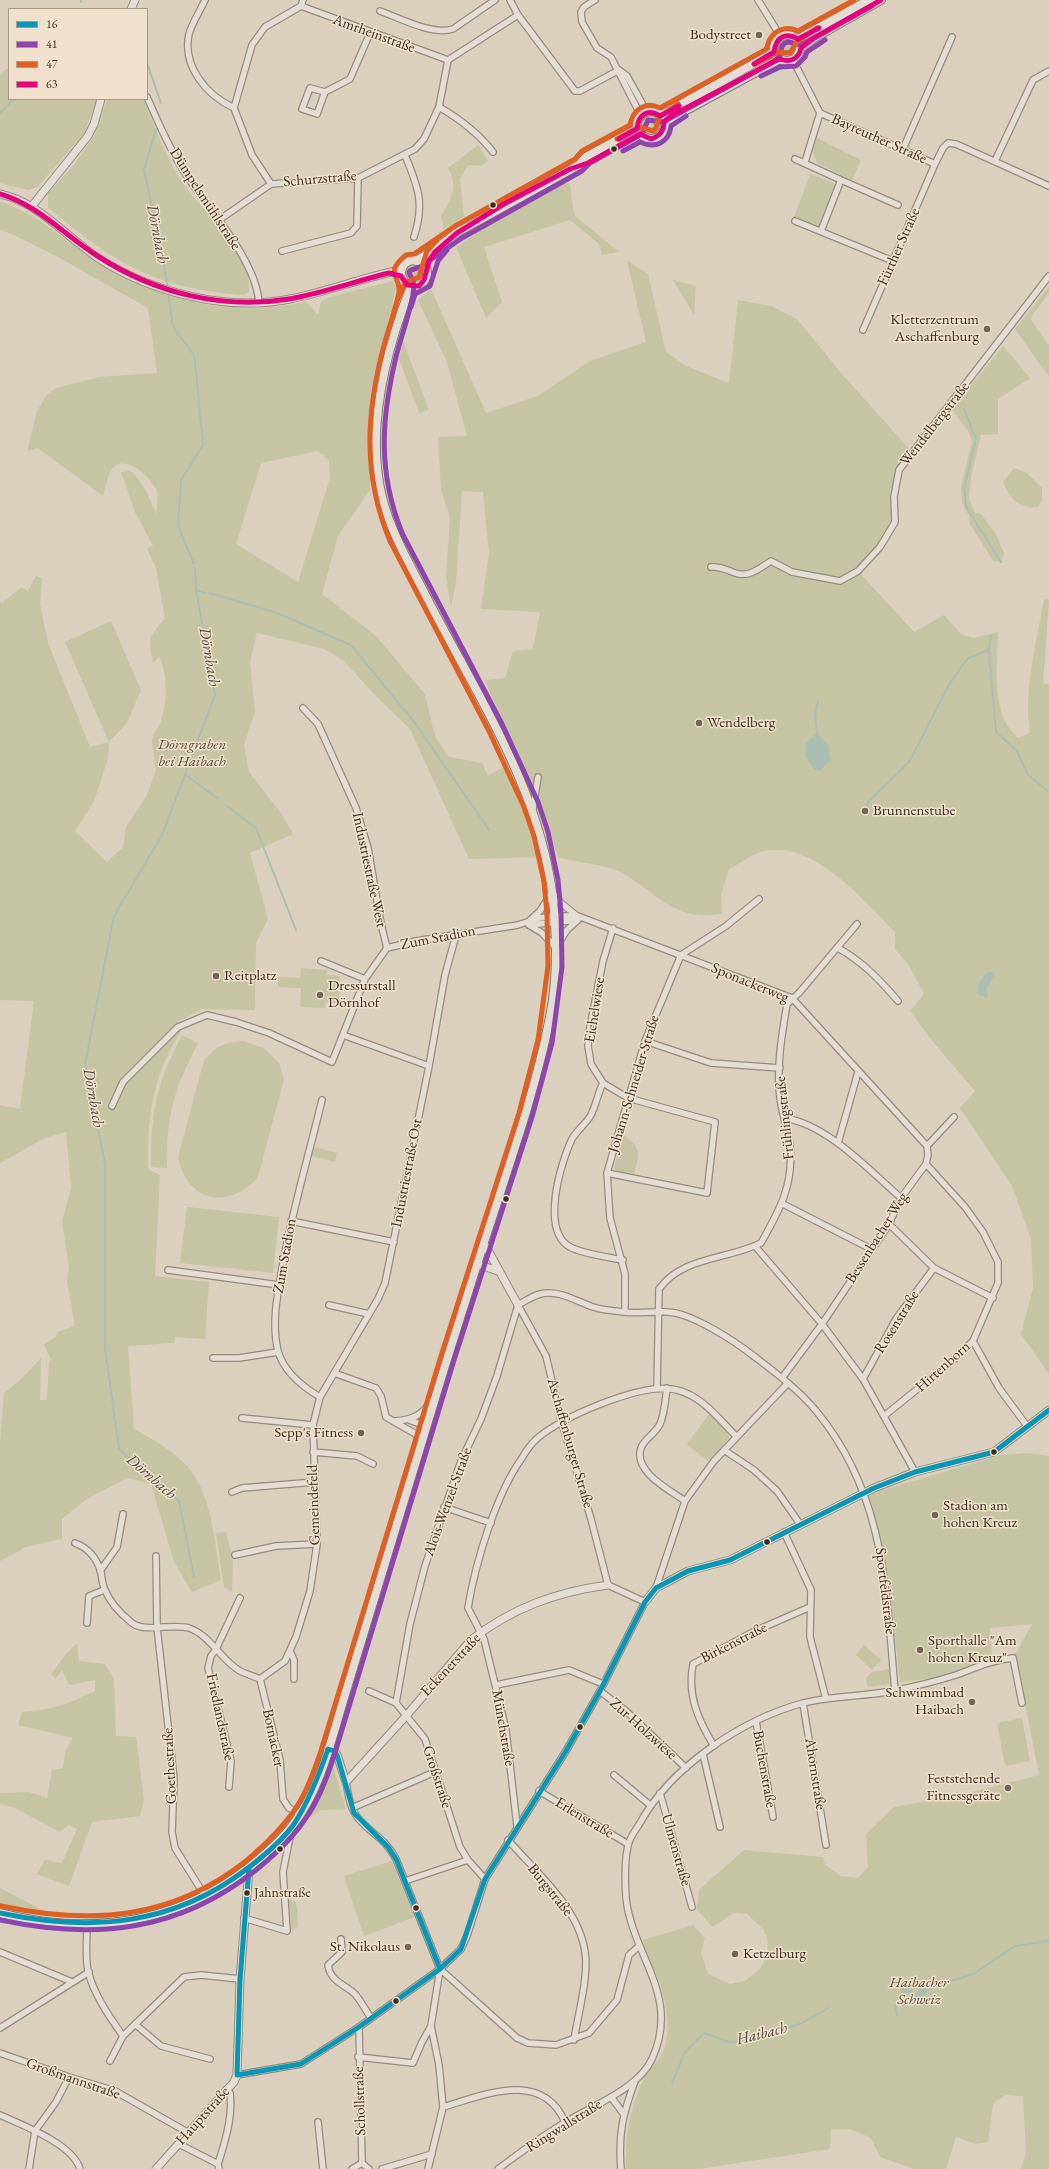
<!DOCTYPE html>
<html>
<head>
<meta charset="utf-8">
<style>
	body { margin:0 }
	#map { position:relative; width:1049px; height:2169px; overflow:hidden; background:#dbcfbd; font-family:"EB Garamond",serif }
	canvas { display:block }
	.legend { position:absolute; left:8px; top:8px; width:140px; height:92px; box-sizing:border-box; background:#f0e1cc; border:1px solid #a89887; margin:0; padding:5px 7px; list-style:none; font-size:12px; color:#3c2b20 }
	.legend li { display:flex; align-items:center; gap:8px; height:20px }
	.legend b { width:20px; border:1px solid #a89887 }
</style>
</head>
<body>
<div id="map">
<canvas width="1049" height="2169"></canvas>
<ul class="legend">
<li><b style="height:5px;background:#0996b4"></b>16</li>
<li><b style="height:5px;background:#8e44ad"></b>41</li>
<li><b style="height:5px;background:#e05f22"></b>47</li>
<li><b style="height:5px;background:#e5007d"></b>63</li>
</ul>
</div>
<script>
const g = document.querySelector('canvas').getContext('2d');
g.lineJoin = 'round';
function fill(path, color) {
  g.fillStyle = color;
  g.fill(path, 'evenodd');
}
function trace(path, color, width, dash) {
  g.strokeStyle = color;
  g.lineWidth = width;
  g.lineCap = dash ? 'butt' : 'round';
  g.setLineDash(dash || []);
  g.stroke(path);
}
function drawText(font, color, halo, rows, align = 'center') {
  g.font = font + ' "EB Garamond",serif';
  g.lineWidth = 3;
  g.setLineDash([]);
  g.textBaseline = 'middle';
  g.strokeStyle = halo;
  g.fillStyle = color;
  for (const [text, x, y, turn = 0] of rows) {
    g.save();
    g.translate(x, y);
    g.rotate((+turn || 0) * Math.PI / 180);
    g.textAlign = isNaN(turn) ? turn : align;
    if (halo) g.strokeText(text, 0, 0);
    g.fillText(text, 0, 0);
    g.restore();
  }
}
const green = new Path2D(`
	M780 48a8 8 0 1 1 16 0a8 8 0 1 1-16 0Z
	M6,69H9V99H97L84,134L37,187L28,190L0,183V75Z
	M107,99H143C153,122 162,147 174,169C192,205 253,249 249,292L243,295C154,288 115,264 48,207V193L73,166L95,135Z
	M642 125a9 9 0 1 1 18 0a9 9 0 1 1-18 0Z
	M817,138L861,160L852,180L817,163L812,149Z
	M478,145L488,161L481,166L468,165L460,179L464,217L444,229L441,217C450,201 459,187 448,168Z
	M810,174L836,184L819,227L794,217Z
	M565,183L570,185L574,215L619,252L602,255L599,244L570,220L484,247L502,302L486,318L456,247L494,221Z
	M0,202C37,213 64,240 96,261C144,292 206,312 264,308C278,307 292,304 306,302L318,314L321,302L330,297L393,281L396,287L392,303L396,311L386,346L372,412L370,490L338,536L322,594L376,636L425,694L435,736L449,757L482,763L488,776L507,765L529,812L541,857L469,859L410,729L374,694L343,660L324,649L257,633L250,662L255,712L244,745L249,772L276,807L278,808L293,834L250,853L268,919L256,943L255,1010L202,1009L179,1021L125,1074L121,1089L177,1031L183,1027C177,1039 169,1050 164,1063C150,1097 147,1132 148,1169L160,1175L155,1276L209,1282L205,1339L175,1337L174,1343L128,1346L134,1429C152,1439 174,1451 188,1467C212,1494 215,1546 221,1580L192,1592L174,1562L151,1484L127,1478L85,1500L62,1519V1539L25,1547L20,1550L21,1552L19,1551L0,1561V1441L4,1393L20,1380L41,1358L40,1400H47L49,1362L51,1360L44,1344L56,1337L57,1332L75,1326L67,1281L69,1268L62,1221L71,1188L66,1132L43,1139L0,1163V1105L20,1109L34,1001L0,1000V602L2,603L22,587L28,591L36,576L42,578L40,604L48,643L90,747L109,742L65,642L111,621L141,690L127,723L109,742L108,757L100,784L92,805L75,831L107,862L123,847L126,827L147,795L156,770L152,742L154,734L161,722L166,698L165,676L161,659L159,657L153,663C148,638 147,638 165,619L156,568L147,549L153,546L135,512L121,472L130,470C144,483 149,497 156,514C157,508 159,495 156,489C149,476 123,450 110,472C107,479 105,488 103,496L38,448L27,451L37,411L46,396L56,388L100,377L157,373L148,308L58,257L12,234L0,230ZM318,451L329,460L330,478L298,582L236,544L261,463Z
	M627,261L648,274L666,352L686,366L729,383L738,300L771,306L797,319L842,374L912,452L899,470L895,522L880,547L858,571L914,632L944,615L961,634L973,638L998,632C997,666 990,713 1018,738L1030,733C1023,691 1037,640 1044,599L1049,600L1043,683L1049,685V1374L1021,1334L1033,1288L1031,1239L1012,1186L960,1108L975,1091L934,1043L910,1011L924,994L910,967L895,949V932C864,901 814,840 764,851C753,853 740,864 729,869L721,894L722,914C674,922 657,893 621,872C610,866 573,861 559,858L485,680L505,678L513,651L533,649L540,612L481,609L489,553L483,492L462,491L456,581L451,607L446,576L450,518L441,490L438,437L467,436L447,362L418,300L431,289L486,413L538,396L590,361L646,342Z
	M405 273a9 9 0 1 1 18 0a9 9 0 1 1-18 0Z
	M673,280L696,286L694,315Z
	M1049,287V293L1030,318L1049,346V377L1015,329Z
	M403,341L429,410L419,413L399,359Z
	M1003,346L1030,378L998,399V434L981,435L971,476L969,499L975,513H980L996,534L1004,554L1001,562L993,561L970,524L969,516L962,503L961,487L972,442L969,433L952,409Z
	M1014,468L1027,473L1042,488V501L1038,507C1019,509 1010,499 1003,482Z
	M301,968L327,970L326,975L340,976L339,1003L326,1002L325,1008L300,1007L301,988L278,987V977L300,978Z
	M182,1035L198,1043C174,1089 166,1117 167,1168L151,1167C151,1111 156,1085 182,1035Z
	M243,1041L264,1048L279,1063L284,1079L258,1177C228,1211 187,1202 178,1157L204,1060L218,1047L228,1043Z
	M623,1135C643,1147 639,1155 634,1174L618,1172L614,1168Z
	M315,1147L337,1153L335,1162L312,1156Z
	M187,1207L279,1217L273,1273L180,1263Z
	M710,1413L729,1435V1439L709,1462L687,1444Z
	M1028,1453L1049,1456V2169H1021L1026,2152L1023,2096L1006,2095L993,2103L988,2142L976,2144L956,2137L946,2169H914L880,2157L871,2138L850,2129H831L830,2149L698,2169H626C624,2139 630,2110 642,2082C646,2071 658,2063 663,2052C673,2027 665,1994 655,1971L651,1972L639,1946L644,1944L643,1940L693,1925L705,1938L701,1953L708,1974L730,1984L745,1981L760,1969L767,1955L768,1942L764,1930L747,1914L734,1913L712,1927L697,1909L699,1890L744,1850L823,1857L825,1865L841,1876L858,1878L868,1867L866,1834L894,1807L957,1796L1039,1775L1015,1653L1017,1652L1032,1624L990,1628L992,1660L940,1677L900,1682L888,1573L868,1498L870,1494L1001,1455Z
	M226,1532L233,1561L232,1592L224,1587L216,1533Z
	M77,1643L79,1661L105,1664L114,1679L116,1736L136,1737L144,1800L140,1816L92,1822L69,1886L37,1874L45,1860L62,1863L77,1829L69,1825L60,1832L13,1807L0,1804V1793L29,1792L47,1798L52,1770L63,1768L65,1751L73,1738L18,1725L22,1712C53,1710 67,1704 95,1691V1680L69,1685L62,1670L56,1678L51,1674L66,1654Z
	M864,1645L881,1660L872,1670L856,1655Z
	M889,1669L890,1684L868,1687L866,1678L872,1672Z
	M1022,1718L1030,1761L1005,1766L997,1723Z
	M330,1764L333,1766L346,1809L321,1810L302,1823H301L321,1788L328,1766Z
	M392,1861L415,1917L364,1936L344,1876Z
	M0,1888L46,1912L44,1914L0,1905Z
	M286,1899L295,1901L297,1908L298,1927L289,1931Z`);
const water = new Path2D(`
	M817,733L828,745L831,760L821,770L814,769L806,757V743Z
	M987,972H992L995,974L987,988L988,996L986,998L978,994V985Z
	M904,1986H908L911,1991L917,1994L920,1987L924,1986L927,1989L926,1995L915,2000L912,1999V1996L901,1992L900,1987Z`);
const stream = new Path2D(`
	M81,2V0
	M147,63L161,103
	M0,113L14,99
	M156,129L144,170L161,248L168,289
	M168,293L173,327L194,355L196,371L203,445L181,480L178,526L194,564
	M964,409L976,439L964,489L966,507L1001,562
	M196,590L206,593
	M210,593L277,613L351,645L415,723L489,830
	M991,636L989,650L996,732L1017,751L1028,775L1049,792
	M817,733L815,716L818,701
	M186,775L217,798
	M227,806L256,828L296,930
	M865,810L869,801L909,762L950,683L968,658L989,650
	M194,1577L179,1501L119,1449L105,1348V1164L85,1064L114,916L162,835L215,695L196,590L195,568
	M926,1990L975,1973L1015,1946L1049,1941
	M896,2004L899,1999
	M895,2005L897,2015
	M672,2083L685,2052L704,2033L732,2043L800,2024L828,2008`);
const minor = new Path2D(`
	M205,0C200,11 192,23 189,34C182,66 206,95 234,108
	M510,0L518,15L575,91H580L619,70
	M595,0L584,7L581,12L582,22L597,48L611,57L641,116
	M758,0L781,37
	M301,6L448,60
	M380,11C400,18 433,36 453,29L495,0
	M793,60L820,113L935,164L943,148L948,143L956,144L1049,186
	M619,70L627,76L647,112
	M325,92L310,88L302,109L317,114L325,92L350,79L370,33
	M147,97C159,124 171,152 187,176C210,211 255,259 259,302
	M439,107C460,119 478,133 493,152
	M903,149L952,37
	M405,155C418,187 425,203 414,237
	M795,159L841,180L821,231
	M995,161L1033,80L1049,71
	M805,162L820,113
	M841,180L898,205
	M271,184L252,155L234,108L252,45L265,27L301,6L303,0
	M219,220L271,184L358,178L415,149L424,139L439,107L448,60L518,15
	M795,221L893,261
	M282,251L351,233L357,226L358,178
	M863,330L935,164
	M711,567C721,566 727,570 735,573C749,578 760,568 771,561L792,572L840,581L858,571L880,547L895,522L894,497L899,470L1049,276
	M303,708L318,724L356,808L368,848L381,924L387,948
	M533,809L538,777
	M530,920L540,911L552,892L561,903L576,915
	M529,925L542,933L556,948L567,930L578,920
	M529,925L578,920
	M838,948C863,962 880,980 898,1001
	M321,961L365,979
	M343,1035L429,1066
	M645,1041L711,1063L780,1068
	M603,1083C598,1093 596,1105 591,1115C586,1124 577,1130 572,1139C561,1162 540,1230 570,1247C583,1254 608,1257 623,1260
	M112,1106L123,1082L178,1027L207,1015L236,1022L269,1033L332,1062L365,979L387,948L416,941L518,925L539,918L554,916H578L792,998L927,1146
	M784,1118C827,1124 869,1170 901,1198
	M838,1143L858,1072
	M927,1146L954,1117
	M607,1173L707,1193L715,1122L628,1098L603,1083L591,1064L588,1046L590,1027L603,961L613,928
	M783,1204L871,1249
	M291,1221L394,1242
	M889,1224L934,1268L993,1298
	M755,1246L822,1324L863,1379L915,1472
	M168,1270L279,1285
	M329,1305L369,1314
	M518,1305C527,1300 537,1293 547,1293C563,1292 578,1302 593,1307C602,1310 614,1311 624,1312C639,1314 654,1311 668,1312C692,1313 736,1342 755,1357C776,1373 800,1391 817,1412C885,1495 886,1589 895,1691
	M625,1312V1274L610,1218L607,1173L645,1041L681,955L726,926L759,899
	M973,1341L999,1388L1027,1426
	M213,1358H239L278,1352
	M334,1373L376,1388L381,1396L386,1417L414,1433L422,1441
	M782,1378L822,1324L889,1224L901,1198L926,1164L928,1155L927,1146
	M863,1379L896,1319L934,1268
	M657,1388L659,1289C683,1256 727,1260 761,1243C779,1211 794,1185 790,1146C788,1130 782,1114 780,1098C776,1068 782,1034 787,1004L799,993L857,924
	M667,1388C665,1400 665,1413 660,1424C656,1433 644,1439 641,1448C633,1472 670,1490 685,1501
	M320,1397C303,1387 284,1372 278,1351C271,1323 278,1291 283,1263C293,1208 309,1154 322,1100
	M884,1416L951,1362L973,1341L998,1283V1262L983,1232L965,1207L926,1164
	M242,1418L313,1425
	M409,1420L426,1426
	M395,1421C413,1420 422,1415 432,1400
	M724,1450L754,1470L777,1491L800,1524
	M313,1452L357,1456L373,1464
	M232,1492L242,1488L315,1482
	M444,1507L491,1523
	M784,1532L811,1590L810,1637L826,1699
	M75,1543C88,1548 97,1559 101,1572C102,1578 102,1584 105,1590C110,1603 121,1614 132,1623C145,1633 173,1623 189,1628C210,1635 221,1660 240,1671C246,1674 253,1676 260,1679L285,1661L296,1637L310,1591L317,1544L313,1425L320,1397L378,1299L385,1283L429,1066L445,975L456,935
	M235,1555L276,1546L317,1544
	M156,1556L157,1627L174,1779L172,1832L175,1848L205,1896
	M100,1571L117,1547L123,1514
	M656,1588L685,1501L714,1461L787,1384
	M87,1623L89,1596L104,1590
	M290,1651L294,1660V1679
	M260,1679L280,1760L283,1799L289,1808L300,1814
	M496,1685L569,1670L603,1684
	M369,1691L396,1703L425,1739L460,1847L468,1860L485,1879
	M600,1691L626,1711L686,1768
	M396,1703L410,1624L425,1566L461,1461L481,1419L497,1376L518,1305
	M803,1703L826,1845
	M756,1721L773,1817
	M714,1746C698,1720 687,1695 693,1664L755,1631L810,1607
	M703,1754L720,1827
	M614,1775L650,1805
	M346,1782C348,1794 350,1808 358,1818C370,1833 386,1839 396,1859L440,1969L517,2038L528,2043L556,2045L589,2033L617,2000L629,1955L639,1946
	M229,1787L231,1761L208,1668L211,1656L216,1649L240,1598
	M539,1791L628,1844
	M660,1793L692,1907
	M352,1808L437,1771
	M517,1826L506,1730L484,1639L468,1608C475,1564 496,1494 522,1458C527,1449 535,1439 544,1433C571,1414 645,1381 677,1390C702,1396 718,1418 736,1436
	M508,1840C536,1872 579,1908 585,1952C589,1975 578,2015 574,2040
	M405,1881L468,1860
	M244,1918L287,1931L283,1872L290,1837L289,1830
	M87,1925C87,1940 85,1956 88,1971C94,1995 109,2016 123,2036
	M341,1939L342,1952L328,1965C330,1981 344,1984 355,1994C361,2001 366,2011 371,2018
	M0,1952L72,1982
	M135,2024L161,2046L210,2059
	M0,2028L89,1972
	M0,2053L69,2077L115,2091L187,2132
	M358,2057L413,2063L422,2042L431,2026
	M110,2061L123,2036L184,1977L201,1975L240,1979
	M237,2075L301,2064L359,2027L440,1969L461,1949L467,1936L485,1879L566,1751L600,1691L645,1602L608,1585L591,1519L562,1423L546,1356L518,1305
	M611,2097L623,2113
	M443,2107C484,2095 542,2069 565,2122
	M0,2115C22,2125 73,2144 80,2169
	M318,2122L323,2169
	M179,2144L218,2164L219,2169
	M362,2163L369,2169
	M218,2164C225,2142 233,2117 230,2093L226,2090
	M29,2169L35,2131L56,2102L69,2077
	M352,2169L362,2163L359,2027
	M382,2169L432,2154
	M428,2169L443,2107L439,2065L431,2026L440,1969
	M498,2169C520,2153 542,2136 566,2122C593,2105 638,2089 652,2059C681,1995 633,1958 626,1898C625,1882 624,1862 628,1846C629,1838 636,1830 640,1823C671,1767 741,1720 803,1703C833,1695 866,1697 897,1690C917,1686 937,1681 956,1675C975,1668 992,1660 1013,1658L1022,1703
	M621,2169C618,2134 623,2113 635,2081`);
const tertiary = new Path2D(`
	M131,9L135,0
	M0,194C40,203 65,236 98,258C151,292 226,312 290,299C327,292 363,277 401,270
	M32,206L88,136L94,124L101,99
	M484,1243L518,1305
	M477,1264L498,1271
	M645,1602L656,1588L688,1571L730,1560L874,1488L915,1472L994,1452L1049,1410
	M328,1749L334,1751L337,1755L346,1782L406,1716L471,1640C512,1608 556,1592 608,1585
	M156,2169L234,2082L237,2075L240,1979L249,1869`);
const secondary = new Path2D(`
	M774 48a13 13 0 1 1 26 0a13 13 0 1 1-26 0Z
	M798,39L869,0
	M801,48L814,38L881,0
	M637 125a14 14 0 1 1 28 0a14 14 0 1 1-28 0Z
	M660,116L774,52
	M664,122L780,59
	M401 273a13 13 0 1 1 26 0a13 13 0 1 1-26 0Z
	M416,261L436,249L458,232L579,165L586,157L637,129
	M0,1913C95,1938 190,1922 265,1854C274,1846 284,1837 292,1826C322,1788 332,1736 346,1691C366,1625 386,1560 406,1494C431,1410 457,1326 484,1242C508,1168 535,1093 550,1017C558,979 557,938 553,900C541,792 479,698 430,604C413,570 391,534 382,497C365,429 386,350 411,286`);
const bus1 = new Path2D(`
	M328,1749L334,1751L337,1755L354,1813L388,1847L396,1859L440,1969
	M0,1913C90,1932 173,1926 248,1868C265,1855 282,1841 294,1824C309,1801 319,1775 328,1749
	M237,2075L301,2064L359,2027L440,1969L461,1949L485,1879L566,1751L600,1691L645,1602L656,1588L688,1571L730,1560L874,1488L915,1472L994,1452L1049,1410
	M237,2075L240,1979L249,1869`);
const bus2 = new Path2D(`
	M761,76L780,67L796,66L805,57L807,52L825,40
	M623,151L640,142C655,149 669,143 671,126L686,116
	M411,307L415,294L430,286L438,261L447,250
	M0,1920C95,1940 178,1932 256,1870C276,1854 294,1837 308,1815C322,1794 330,1770 337,1746L454,1360L532,1117L552,1043L562,967L561,913L558,880L548,832L538,802L502,724L403,535C377,473 381,417 397,353C402,334 409,315 413,295C413,292 414,288 414,285C413,272 400,273 420,267L462,238L582,171L590,163L642,134L648,120L663,122L773,62L780,56L782,46L785,43L789,42L801,45L872,6`);
const bus3 = new Path2D(`
	M755,64L778,52L790,53L796,43L817,28
	M617,139L639,127L653,131L656,128L659,117L678,104
	M397,301L406,282L419,277L427,251L437,240
	M1,1906C91,1925 171,1920 246,1861C265,1845 282,1829 296,1808C309,1788 317,1764 324,1741L441,1356L519,1113L538,1040L548,966L547,914L544,882L534,836L524,807L489,731L390,541C363,476 366,415 383,349C388,330 395,312 399,292C401,276 383,274 406,255L414,254L455,226L575,159L582,151L630,125C633,109 646,101 660,108L765,50C769,47 767,43 770,39C776,29 788,26 798,31L854,0`);
const bus4 = new Path2D(`
	M754,64L774,52C776,37 785,32 798,39L819,28
	M619,139L637,129C638,115 648,108 660,116L679,106
	M0,194C40,206 65,236 99,257C155,293 223,310 289,299C323,293 356,281 389,273L401,276L407,285L419,286L424,280L429,261L435,252L457,233L504,204L570,169L588,163L640,134L651,139C660,136 664,131 664,122L671,116L773,62L780,59C790,63 799,59 801,48L814,38L881,0`);
const markers = [
	[759,35,4,"#746457"],
	[614,149,3.5,"#3c2b20"],
	[493,205,3.5,"#3c2b20"],
	[987,329,4,"#746457"],
	[699,723,4,"#746457"],
	[865,811,4,"#746457"],
	[216,976,4,"#746457"],
	[320,995,4,"#746457"],
	[506,1199,3.5,"#3c2b20"],
	[361,1433,4,"#746457"],
	[994,1452,3.5,"#3c2b20"],
	[935,1515,4,"#746457"],
	[767,1542,3.5,"#3c2b20"],
	[920,1650,4,"#746457"],
	[972,1702,4,"#746457"],
	[580,1727,3.5,"#3c2b20"],
	[1008,1788,4,"#746457"],
	[280,1849,3.5,"#3c2b20"],
	[247,1893,3.5,"#3c2b20"],
	[416,1908,3.5,"#3c2b20"],
	[408,1947,4,"#746457"],
	[735,1954,4,"#746457"],
	[396,2001,3.5,"#3c2b20"]
];
const busNames = [
	["Jahnstraße",254,1893]
];
const streetNames = [
	["Amrheinstraße",374,34,20],
	["Bayreuther Straße",879,139,24],
	["Schurzstraße",320,179,-5],
	["Dümpelsmühlstraße",205,199,57],
	["Fürther Straße",899,247,-66],
	["Wendelbergstraße",935,424,-52],
	["Industriestraße West",369,870,78],
	["Zum Stadion",438,938,-11],
	["Sponackerweg",750,983,22],
	["Eichelwiese",595,1010,-81],
	["Johann-Schneider-Straße",634,1084,-73],
	["Frühlingstraße",785,1118,-96],
	["Industriestraße Ost",407,1173,-79],
	["Bessenbacher Weg",877,1238,-58],
	["Zum Stadion",285,1256,-80],
	["Rosenstraße",897,1322,-58],
	["Hirtenborn",943,1367,-42],
	["Aschaffenburger Straße",570,1443,74],
	["Alois-Wenzel-Straße",448,1502,-70],
	["Gemeindefeld",314,1505,-92],
	["Sportfeldstraße",885,1591,83],
	["Birkenstraße",734,1643,-27],
	["Eckenerstraße",451,1665,-47],
	["Friedlandstraße",220,1717,78],
	["Münchstraße",503,1728,80],
	["Zur Holzwiese",643,1729,42],
	["Bornäcker",273,1738,78],
	["Goethestraße",170,1766,-93],
	["Buchenstraße",764,1769,80],
	["Ahornstraße",815,1774,81],
	["Großstraße",437,1777,72],
	["Erlenstraße",584,1818,31],
	["Ulmenstraße",676,1850,74],
	["Burgstraße",550,1890,51],
	["Großmannstraße",73,2079,19],
	["Schollstraße",360,2101,-92],
	["Hauptstraße",203,2116,-48],
	["Ringwallstraße",564,2126,-32]
];
const poiNames = [
	["Bodystreet",751,35,"right"],
	["Kletterzentrum",979,320,"right"],
	["Aschaffenburg",979,337,"right"],
	["Wendelberg",707,723],
	["Brunnenstube",873,811],
	["Reitplatz",224,976],
	["Dressurstall",328,986],
	["Dörnhof",328,1003],
	["Sepp's Fitness",353,1433,"right"],
	["Stadion am",943,1506],
	["hohen Kreuz",943,1523],
	["Sporthalle \"Am",928,1641],
	["hohen Kreuz\"",928,1658],
	["Schwimmbad",964,1693,"right"],
	["Haibach",964,1710,"right"],
	["Feststehende",1000,1779,"right"],
	["Fitnessgeräte",1000,1796,"right"],
	["St. Nikolaus",400,1947,"right"],
	["Ketzelburg",743,1954]
];
const parkNames = [
	["Dörngraben",192,745],
	["bei Haibach",192,762],
	["Haibacher",919,1983],
	["Schweiz",919,2000]
];
const waterNames = [
	["Dörnbach",157,234,79],
	["Dörnbach",209,657,80],
	["Dörnbach",93,1098,80],
	["Dörnbach",151,1477,41],
	["Haibach",762,2034,-14]
];
fill(green, '#c5c5a3');
fill(water, '#abbeb2');
trace(stream, '#abbeb2', 2);
trace(minor, '#958c80', 8);
trace(tertiary, '#958c80', 9);
trace(secondary, '#7f766c', 10);
trace(minor, '#e3ddd4', 5.5);
trace(tertiary, '#e3ddd4', 7);
trace(secondary, '#e3ddd4', 8);
trace(bus1, '#0996b4', 5);
trace(bus2, '#8e44ad', 5);
trace(bus3, '#e05f22', 5);
trace(bus4, '#e5007d', 5);
for (const [x, y, r, color] of markers) {
  const dot = new Path2D();
  dot.arc(x, y, r, 0, 2 * Math.PI);
  g.fillStyle = color;
  g.fill(dot);
  trace(dot, '#f0e1cc', 1.5);
}
drawText('14px', '#3c2b20', '#f0e1cc', busNames, 'left');
drawText('15px', '#3c2b20', '#f0e1cc', streetNames);
drawText('15px', '#3c2b20', '#f0e1cc', poiNames, 'left');
drawText('italic 15px', '#544836', '#f0e1cc', parkNames);
drawText('italic 16px', '#4e473c', '#f0e1cc', waterNames);
</script>
</body>
</html>
